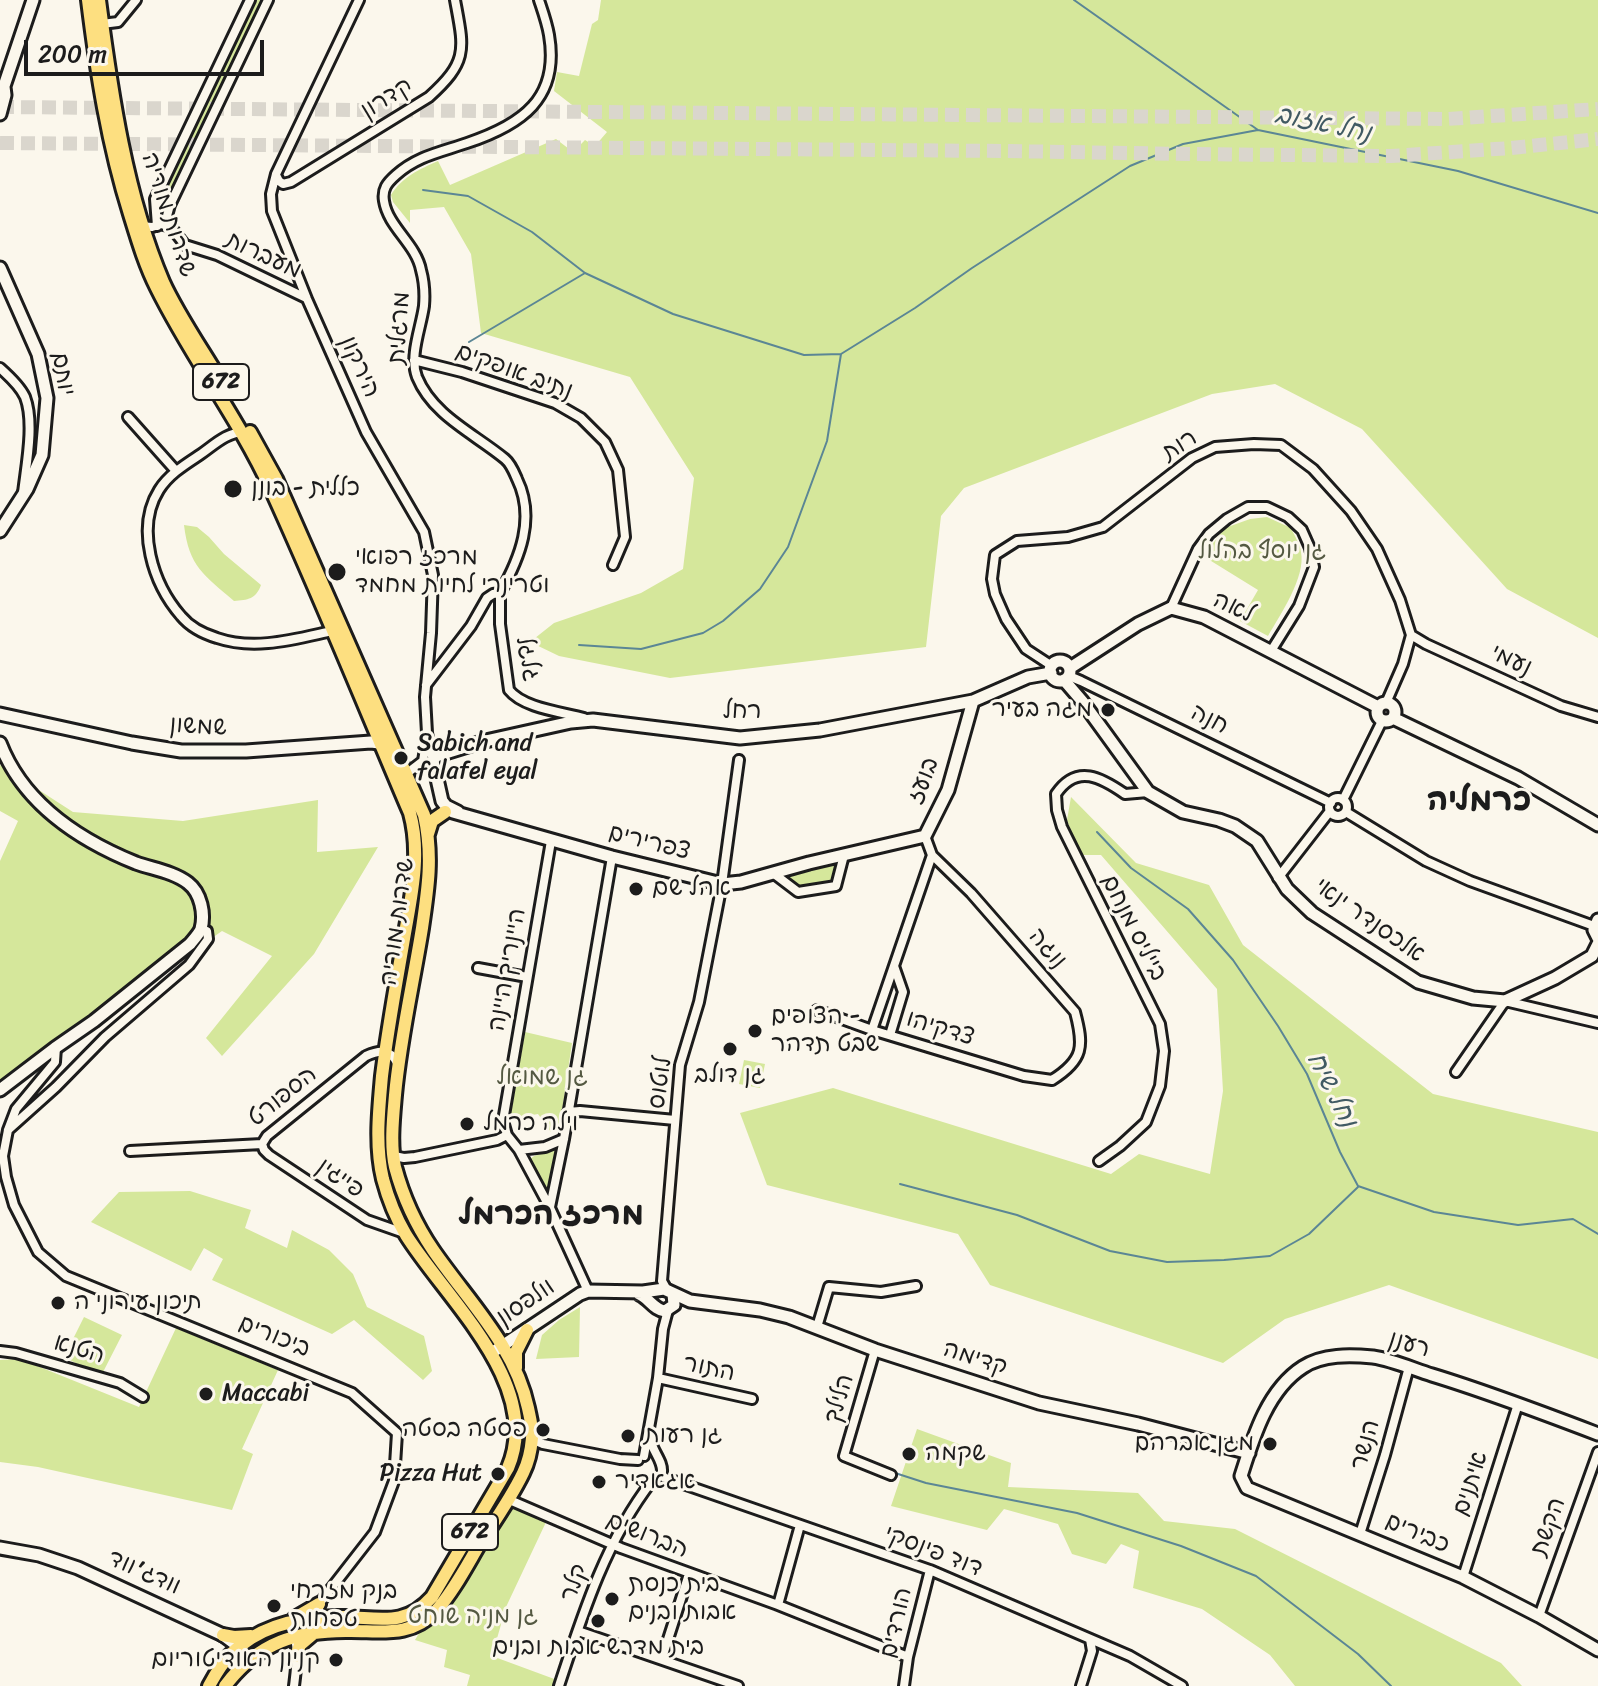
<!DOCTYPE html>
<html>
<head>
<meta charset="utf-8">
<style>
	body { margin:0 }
	#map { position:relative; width:1598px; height:1686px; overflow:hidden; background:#fbf7ec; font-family:Sriracha,sans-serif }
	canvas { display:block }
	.scale { position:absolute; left:24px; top:40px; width:240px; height:36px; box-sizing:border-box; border:4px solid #1c1c1c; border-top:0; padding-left:10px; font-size:24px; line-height:28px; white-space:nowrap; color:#1c1c1c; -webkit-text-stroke:6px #fbf7ec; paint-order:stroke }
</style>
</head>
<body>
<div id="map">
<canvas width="1598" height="1686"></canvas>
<div class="scale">200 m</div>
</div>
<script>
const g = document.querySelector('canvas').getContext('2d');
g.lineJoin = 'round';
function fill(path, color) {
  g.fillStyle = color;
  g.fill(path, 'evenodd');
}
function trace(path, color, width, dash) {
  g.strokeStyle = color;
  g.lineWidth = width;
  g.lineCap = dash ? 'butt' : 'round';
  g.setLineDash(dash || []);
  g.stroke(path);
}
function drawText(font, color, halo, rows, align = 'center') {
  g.font = font + ' Sriracha,"Playpen Sans Hebrew",sans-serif';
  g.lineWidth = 6;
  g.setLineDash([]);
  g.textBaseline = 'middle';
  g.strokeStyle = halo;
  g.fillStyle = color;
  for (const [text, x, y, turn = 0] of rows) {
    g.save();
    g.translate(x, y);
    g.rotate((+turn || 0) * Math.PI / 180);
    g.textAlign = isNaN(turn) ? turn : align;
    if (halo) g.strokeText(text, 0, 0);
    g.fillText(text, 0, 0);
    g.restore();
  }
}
const green = new Path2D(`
	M254,0H264L167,202L159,198Z
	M601,0H1598V638L1507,589L1362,429L1275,384L1212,394L964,488L941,516L926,647L670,678L559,656L530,642L554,623L641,593L683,569L694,478L630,377L481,333L471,254L444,207L410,210V223L393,202L391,195C402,177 420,169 438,161L450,185L556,139L573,152L585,140L595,146L607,132L554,91L557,72L579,76L592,24L598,20Z
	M1267,517L1291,528C1294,535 1300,544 1301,552C1306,577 1280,615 1268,636L1240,621L1258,590L1203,556L1225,528L1250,519Z
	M184,525L197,527L209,537L224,554L261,585C256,599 248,600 234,601C204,575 189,567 184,525Z
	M0,765L73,812L183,821L318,800L317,852L378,847L314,954L222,1056L206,1038L272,956L222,931L0,1087V861L18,821L0,811Z
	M1071,797L1136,863L1209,885L1243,945L1433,1094L1598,1132V1359L1389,1285L1285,1319L1223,1363L990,1285L958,1234L767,1185L740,1113L833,1088L1111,1174L1139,1154L1210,1174L1223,1091L1217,989L1101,855H1079L1067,820Z
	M835,865L831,882L799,886L787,876Z
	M525,1032L572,1043L560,1124L551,1132L538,1114L510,1119Z
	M744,1060L765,1064L760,1088L739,1084Z
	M555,1150L557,1154L554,1156L549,1188L545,1189L530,1159L534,1156Z
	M190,1191L251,1210L245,1228L287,1248L292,1230L329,1250L353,1274L367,1307L424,1336L432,1371L423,1380L354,1320L332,1334L212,1280L223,1259L204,1248L191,1271L91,1222L119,1192Z
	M580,1307L579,1357L536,1359L542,1335L559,1320Z
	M84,1317L122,1335L101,1376L64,1357Z
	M176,1328L278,1370L242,1449L253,1454L232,1510L38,1467L0,1462V1360L20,1359L139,1407Z
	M917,1429L1011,1463L1008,1487L1138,1493L1164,1521L1235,1529L1501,1663L1522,1686H1295L1270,1655L1202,1609L1133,1588L1139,1551L1121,1544L1106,1564L1072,1554L1058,1524L1004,1509L987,1530L891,1506Z
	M512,1505L547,1520L506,1607L492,1656L557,1680L556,1686H467L470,1675L444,1667L447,1650L415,1640C425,1621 443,1610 457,1594C477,1568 490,1536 506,1507Z`);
const stream = new Path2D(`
	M1074,0L1258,130L1458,171L1598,213
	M423,190L468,196L532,232L585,273L673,314L804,355L841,354L915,308L972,268L1130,166L1183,144L1258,130
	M469,342L585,273
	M579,645L641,649L703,633L723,621L760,589L788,547L827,441L841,354
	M1097,832L1131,868L1188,909L1233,960L1278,1026L1307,1074L1340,1152L1358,1186L1434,1212L1518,1225L1573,1219L1598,1234
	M900,1184L1017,1215L1110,1251L1167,1262L1224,1260L1270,1256L1309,1234L1358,1187
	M892,1472L926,1483L1077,1513L1181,1546L1256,1576L1358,1654L1391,1686`);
const highwayTunnel = new Path2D(`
	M0,107L1447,119L1598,109
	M0,143L1006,151L1189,154L1391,156L1511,148L1598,139`);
const street = new Path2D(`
	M359,0L276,174L271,194L272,211L307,299L366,432L424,532L433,575L431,633L425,697L427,733L433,761
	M102,24L118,22L136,0
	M276,175L279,181L283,184L291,182L429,97C469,61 464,49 455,0
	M164,225L171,227L185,245L217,255L306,298
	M140,226L152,227L165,223L170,205L268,0
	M157,226L155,199L250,0
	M414,360L462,372L555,403L581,418L605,442L618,470L625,537L613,565
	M0,368C9,376 20,386 25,397C35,423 26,466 23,493
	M128,417L176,471
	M244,432C227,432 214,445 201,454C186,464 169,474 159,490C135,528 153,584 181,616C190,627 204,634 217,638C255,651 295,639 332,631
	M500,593V624L509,690C523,708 562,712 584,718
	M1171,608L1198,549L1209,534L1227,519L1248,507H1267L1288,517L1302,530L1310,548L1314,567L1299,606L1271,651
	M1411,635L1426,644L1561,706L1598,717
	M1052,666L1026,649L1006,619L995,594L992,579L995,555L1017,541L1068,537L1103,527L1192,458L1215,447L1254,444L1281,445L1313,469L1351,511L1377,549L1400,600L1411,635L1403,664L1386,703
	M1069,676L1081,681L1331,803
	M426,685L471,626L487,598L493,594L500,593C520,558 536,518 517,479C514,472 511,464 505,459C475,434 433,416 417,377C409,356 421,328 424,306C425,294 424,281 421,270C416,244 388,227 384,201C382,189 387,183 396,175C417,156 441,152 467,143C521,125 560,99 549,35C547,23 543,12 539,0
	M406,774L423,761L426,742
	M1329 807a9 9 0 1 1 18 0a9 9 0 1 1-18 0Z
	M1343,800L1382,721
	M1346,812L1426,861L1470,881L1594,926
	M551,841L503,1121L507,1135L519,1150L550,1208L588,1291
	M773,873L798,892L836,886L844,855
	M1278,878L1330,811
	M478,968L527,977
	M817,1010L872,1030L1024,1076L1052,1080C1084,1060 1084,1046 1075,1012L971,893L932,855
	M872,1030L932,855L925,836
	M890,1035L903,992L894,966
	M56,1047L55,1062L16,1109L8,1130L3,1156L6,1177L14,1205L38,1252L66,1276L352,1393L397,1433L394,1481L375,1532L319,1604V1623
	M1456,1072L1505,1001L1598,1023
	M568,1112L580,1111L675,1120
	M8,1130L56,1087L105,1037L189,965L208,939L207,931L200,929
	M262,1144L267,1136L366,1056C379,1050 391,1049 397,1063
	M262,1144L264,1150L269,1155L367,1220L404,1233
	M519,1150L545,1147L564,1139
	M130,1151L262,1144
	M394,1156L404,1158L415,1157L497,1140L507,1135
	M1099,1161L1120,1146L1146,1122L1160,1086L1164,1051L1160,1024L1062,827L1057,810L1056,794C1077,763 1102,778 1125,794L1148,792
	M550,1207L564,1139L612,857
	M667,1290L662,1281L680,1065L699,1002L722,884L739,760
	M817,1327L829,1287L881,1292L916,1286
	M875,1350L844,1456L891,1475
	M0,1351L16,1353L120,1383L143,1397
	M658,1378L752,1399
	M532,1437L536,1441L543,1444L620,1459L638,1460
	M644,1456L658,1378L663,1329L668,1310
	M660,1476L930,1570L1130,1656L1182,1686
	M641,1479C650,1483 658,1481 662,1472C663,1461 653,1452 650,1439
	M507,1501H512L621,1548L778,1605L908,1657
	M1360,1534L1385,1455L1409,1367
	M1463,1577L1518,1404
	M778,1605L800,1525
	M1539,1616L1598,1452
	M286,1623C302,1634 296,1669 294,1686
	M578,1631L738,1686
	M662,1658L689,1574
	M559,1686C582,1616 606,1540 652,1481
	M904,1686L908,1657L930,1570
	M1081,1686L1092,1651L1090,1639`);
const secondary = new Path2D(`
	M0,93L4,86L33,0
	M0,114L5,95L4,87
	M0,268L38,354L47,398L42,455L27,489L0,531
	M1050 671a10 10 0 1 1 20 0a10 10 0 1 1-20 0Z
	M1070,668L1138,624L1171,608L1204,617L1378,707
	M1064,680L1082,701L1148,792L1183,812L1219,820L1235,826L1257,841L1287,889L1312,913L1418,982L1473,998L1505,1001L1555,978L1592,956L1598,944
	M1377 712a9 9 0 1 1 18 0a9 9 0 1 1-18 0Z
	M0,714L132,743L181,751H246L371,742L387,744
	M1393,718L1518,778L1598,825
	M0,743C23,803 79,840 136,863C153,869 174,872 188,883C201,893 205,914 201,929C199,934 194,939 190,944L94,1021L55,1048L0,1090
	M453,812L612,857L722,884L741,882L809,863L925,836L948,790L973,701
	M458,812L446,806L442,801L433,761L436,756L481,742L571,722L593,720L740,738L820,730L973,701L1028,677L1051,673
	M1598,920L1594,930L1598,938
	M639,1294C649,1298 654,1310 665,1311L674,1305L673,1294
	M496,1350L580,1294L588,1291L643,1292L664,1289L690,1301L760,1310L789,1317L875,1350L1039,1403L1138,1424L1249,1453
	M1598,1434C1543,1413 1488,1392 1432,1375C1413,1369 1393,1360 1373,1357C1350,1355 1323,1354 1303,1367C1267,1390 1253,1438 1241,1476L1247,1488L1463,1577L1539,1616L1598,1650
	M0,1548L39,1555L78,1568L223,1635L242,1649V1661L237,1669`);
const primary = new Path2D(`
	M88,0C97,73 108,144 130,214C138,240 145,264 157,288C191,357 239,419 271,489C320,596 364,705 410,813C421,853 412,893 405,933C397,980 388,1028 382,1076C379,1110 375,1145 383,1179C388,1198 396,1218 406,1235C446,1299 544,1385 508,1468L432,1597C405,1627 381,1618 345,1617C304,1616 260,1624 230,1655C221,1664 215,1675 209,1686
	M99,0C111,92 126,196 163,282C177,313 201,348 219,378
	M428,834L432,821L445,812
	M516,1368V1352L527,1330
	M295,1618L319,1604
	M223,1635L234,1637L251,1636
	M296,1656L300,1645L313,1634
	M225,1686C258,1642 298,1630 351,1631C384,1631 411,1637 436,1611C453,1592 466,1567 479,1545C494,1522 511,1498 523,1473C528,1463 531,1450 532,1438C533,1428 530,1418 528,1408C515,1346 468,1301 433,1250C416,1225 403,1197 395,1167C390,1145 393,1118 395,1095C400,1039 413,984 422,928C428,888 433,855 424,815L276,479L250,432`);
const markers = [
	[233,489,10,"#1c1c1c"],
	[337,572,10,"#1c1c1c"],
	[1108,710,8,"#1c1c1c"],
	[401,758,8,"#1c1c1c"],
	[636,889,8,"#1c1c1c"],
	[755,1031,8,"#1c1c1c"],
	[730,1049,8,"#1c1c1c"],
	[467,1124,8,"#1c1c1c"],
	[58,1303,8,"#1c1c1c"],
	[206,1394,8,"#1c1c1c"],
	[543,1430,8,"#1c1c1c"],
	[628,1436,8,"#1c1c1c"],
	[1270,1444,8,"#1c1c1c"],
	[909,1454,8,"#1c1c1c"],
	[498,1474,8,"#1c1c1c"],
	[599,1482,8,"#1c1c1c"],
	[612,1599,8,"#1c1c1c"],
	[274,1606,8,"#1c1c1c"],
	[598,1621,8,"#1c1c1c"],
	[336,1660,8,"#1c1c1c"]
];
const shields = [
	[221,382,56],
	[470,1532,56]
];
const shieldNames = [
	["672",221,382],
	["672",470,1532]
];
const streetNames = [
	["קדרון",387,99,-32],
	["שדרות מוריה",168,215,72],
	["מעברות",263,256,25],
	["מרגלית",400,328,-86],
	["הירקון",359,367,66],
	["נתיב אופקים",514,372,20],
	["יותם",62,374,80],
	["רות",1180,446,-33],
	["לאה",1233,608,25],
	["גלגל",527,659,79],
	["נעמי",1511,661,25],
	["רחל",742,712],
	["חנה",1209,720,26],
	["שמשון",198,727,3],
	["בועז",924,781,-69],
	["צפרירים",649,843,14],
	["אלכסנדר ינאי",1369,921,35],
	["שדרות מוריה",398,922,-82],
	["בייליס מנחם",1133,928,63],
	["נוגה",1047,949,49],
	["היינריך היינה",508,970,-80],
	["צדקיהו",940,1029,17],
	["לוטוס",661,1083,-82],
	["הספורט",283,1097,-39],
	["פייגין",340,1179,34],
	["וולפסון",526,1303,-34],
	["ביכורים",274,1337,22],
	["רענן",1409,1345,16],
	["הטנא",79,1350,16],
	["קדימה",975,1359,18],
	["התור",709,1369,12],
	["הלילך",840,1399,-73],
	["הנשר",1366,1445,-74],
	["איתנים",1471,1484,-72],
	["הקשת",1549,1527,-70],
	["כבירים",1417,1534,23],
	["הברושים",647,1536,22],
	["דוד פינסקי",933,1552,21],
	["וודג'ווד",144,1573,24],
	["קלר",575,1583,-69],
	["הורדים",897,1623,-77]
];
const poiNames = [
	["כללית - בונן",251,489],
	["מרכז רפואי",355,558],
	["וטרינרי לחיות מחמד",355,586],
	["מגה בעיר",1092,710,"right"],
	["Sabich and",417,744],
	["falafel eyal",417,772],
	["אהל שם",652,889],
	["הצופים -",771,1017],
	["שבט תדהר",771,1045],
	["גן דולב",730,1076,"center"],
	["וילה כרמל",483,1124],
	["תיכון עירוני ה",74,1303],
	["Maccabi",222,1394],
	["פסטה בסטה",527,1430,"right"],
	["גן רעות",644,1436],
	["מגן אברהם",1254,1444,"right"],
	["שקמה",925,1454],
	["Pizza Hut",482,1474,"right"],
	["אגאדיר",615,1482],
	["בית כנסת",628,1585],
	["אבות ובנים",628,1613],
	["בנק מזרחי",290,1592],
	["טפחות",290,1620],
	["בית מדרש אבות ובנים",598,1648,"center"],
	["קניון האודיטוריום",320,1660,"right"]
];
const parkNames = [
	["גן יוסף בהלול",1262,552],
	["גן שמואל",542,1078],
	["גן מניה שוחט",473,1617]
];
const waterNames = [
	["נחל אזוב",1323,125,12],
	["נחל שיח",1331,1090,63]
];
const districtNames = [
	["כרמליה",1479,802],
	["מרכז הכרמל",551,1216]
];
fill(green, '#d5e79b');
trace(stream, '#5b8695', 2);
trace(highwayTunnel, '#dad6cd', 14, [14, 7]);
trace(street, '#1c1c1c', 14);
trace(secondary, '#1c1c1c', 17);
trace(primary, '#1c1c1c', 18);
trace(street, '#fbf7ec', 8);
trace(secondary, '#fbf7ec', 11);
trace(primary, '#fddf80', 12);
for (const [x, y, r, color] of markers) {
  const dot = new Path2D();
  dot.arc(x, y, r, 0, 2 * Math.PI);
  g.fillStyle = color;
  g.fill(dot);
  trace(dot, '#fbf7ec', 3);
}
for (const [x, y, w] of shields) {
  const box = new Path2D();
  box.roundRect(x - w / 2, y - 18, w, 36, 6);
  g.fillStyle = '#fbf7ec';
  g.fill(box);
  trace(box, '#1c1c1c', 2);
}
drawText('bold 22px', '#1c1c1c', null, shieldNames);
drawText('24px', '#1c1c1c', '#fbf7ec', streetNames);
drawText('24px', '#1c1c1c', '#fbf7ec', poiNames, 'left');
drawText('24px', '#545942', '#fbf7ec', parkNames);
drawText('italic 26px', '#415a63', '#fbf7ec', waterNames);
drawText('bold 32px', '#1c1c1c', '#fbf7ec', districtNames);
</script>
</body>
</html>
